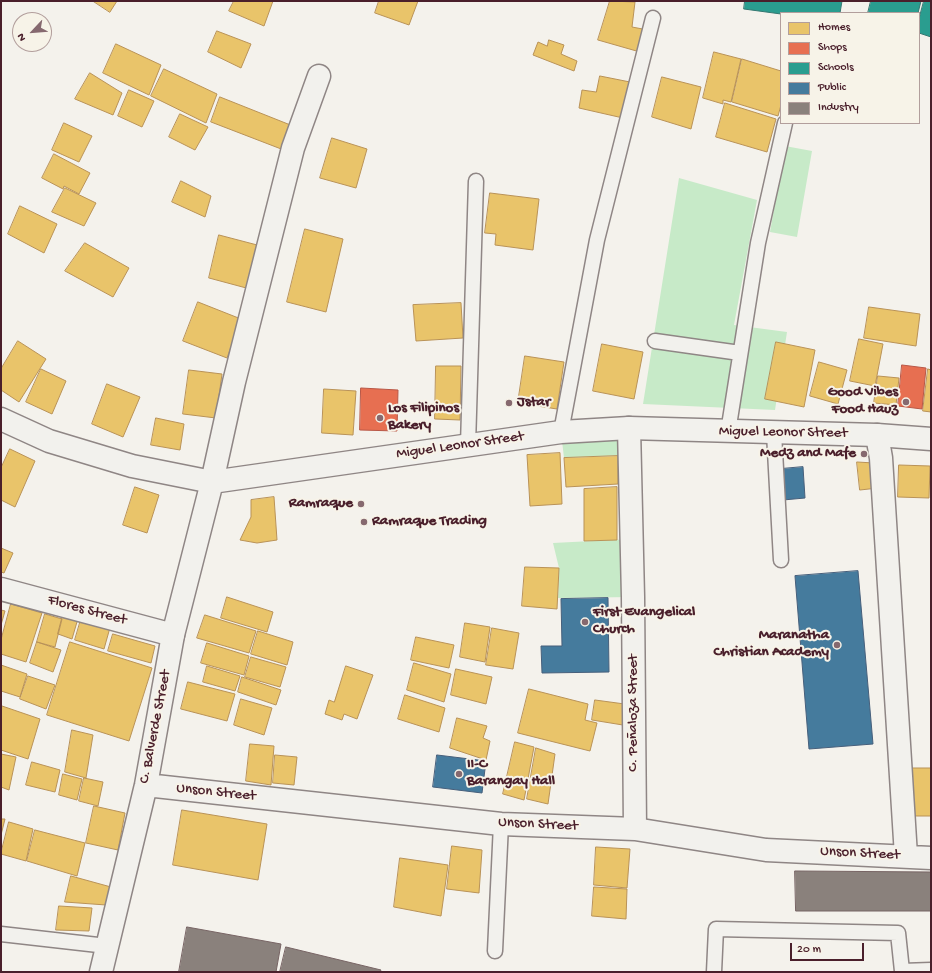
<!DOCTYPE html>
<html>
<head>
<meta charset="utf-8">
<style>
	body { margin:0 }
	#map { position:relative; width:932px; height:973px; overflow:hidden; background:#f4f2ec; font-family:"Gochi Hand",sans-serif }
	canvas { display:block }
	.frame { position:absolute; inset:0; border:2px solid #4a1f2b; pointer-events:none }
	.legend { position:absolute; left:780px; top:12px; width:140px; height:112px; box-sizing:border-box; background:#f7f3e8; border:1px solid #b29e9c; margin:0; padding:5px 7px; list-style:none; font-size:12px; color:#4a1f2b }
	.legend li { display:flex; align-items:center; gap:8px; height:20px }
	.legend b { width:20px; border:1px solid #b29e9c }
	.north { position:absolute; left:12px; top:12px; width:40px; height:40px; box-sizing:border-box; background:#f7f3e8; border:1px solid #b29e9c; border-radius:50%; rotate:244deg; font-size:11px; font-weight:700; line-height:16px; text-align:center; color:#4a1f2b }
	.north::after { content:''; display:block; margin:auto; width:14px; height:18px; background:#86696f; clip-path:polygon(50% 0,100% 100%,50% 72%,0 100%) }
	.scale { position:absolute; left:790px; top:943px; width:74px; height:18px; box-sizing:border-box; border:2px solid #4a1f2b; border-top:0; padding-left:5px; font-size:12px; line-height:14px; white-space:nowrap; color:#4a1f2b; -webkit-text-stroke:3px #f7f3e8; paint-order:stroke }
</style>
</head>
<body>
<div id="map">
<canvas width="932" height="973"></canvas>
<div class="frame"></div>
<ul class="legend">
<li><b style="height:11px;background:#e9c46a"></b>Homes</li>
<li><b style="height:11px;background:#e76f51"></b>Shops</li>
<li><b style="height:11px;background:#2a9d8f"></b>Schools</li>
<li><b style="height:11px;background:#457b9d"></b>Public</li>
<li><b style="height:11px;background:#8a817c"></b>Industry</li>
</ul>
<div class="north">N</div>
<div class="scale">20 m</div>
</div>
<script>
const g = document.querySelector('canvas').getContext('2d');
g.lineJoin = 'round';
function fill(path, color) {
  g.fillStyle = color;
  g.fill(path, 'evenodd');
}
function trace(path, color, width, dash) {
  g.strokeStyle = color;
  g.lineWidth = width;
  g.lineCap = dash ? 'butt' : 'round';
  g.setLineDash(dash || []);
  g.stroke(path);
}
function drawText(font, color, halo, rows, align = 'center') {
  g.font = font + ' "Gochi Hand",sans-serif';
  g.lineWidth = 4;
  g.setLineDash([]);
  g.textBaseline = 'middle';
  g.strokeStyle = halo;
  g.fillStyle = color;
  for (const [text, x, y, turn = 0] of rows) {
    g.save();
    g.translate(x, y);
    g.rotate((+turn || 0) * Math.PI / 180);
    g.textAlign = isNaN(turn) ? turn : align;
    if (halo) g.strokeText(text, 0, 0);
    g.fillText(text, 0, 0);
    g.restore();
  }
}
const green = new Path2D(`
	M785,146L812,151L797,237L770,232Z
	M679,178L757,200L734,325L787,332L775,410L643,404Z
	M629,428L630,455L564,458L561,432Z
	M631,539L633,597L558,598L559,568L553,543Z`);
const homes = new Path2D(`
	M93,1H117L110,12Z
	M234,1H273L264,26L229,11Z
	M379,1H418L409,25L375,13Z
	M610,1L635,2L632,27L648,30L640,52L598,40Z
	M217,31L251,44L241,68L208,52Z
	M549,40L564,45L561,54L577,61L574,71L533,55L538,42L547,46Z
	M116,44L161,65L149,95L103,73Z
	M714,52L741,59L731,102L723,100V104L703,98Z
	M742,59L781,71V105L778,116L732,102Z
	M164,69L217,94L206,123L151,96Z
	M90,73L122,93L113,115L75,99Z
	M600,76L630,82L623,118L579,108L582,90L596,92Z
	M662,77L701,87L691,129L652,117Z
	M129,90L154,101L142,127L118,116Z
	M220,97L298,128L289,152L211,122Z
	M725,103L776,119L767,152L716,137Z
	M180,114L208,127L195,150L169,137Z
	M64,123L92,136L79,162L52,150Z
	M332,138L367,149L356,188L320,178Z
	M54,154L90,173L79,194L64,186L63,189L42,178Z
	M181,181L211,196L205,217L172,202Z
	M65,188L96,203L84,226L52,212Z
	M490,193L539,199L533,250L495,245L496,234L485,233Z
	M20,206L57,224L44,253L8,234Z
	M305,229L343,239L326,312L287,302Z
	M219,235L261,246L250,289L209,278Z
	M85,243L129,268L113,297L65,271Z
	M198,302L241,319L227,358L183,341Z
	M461,303L463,338L416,341L413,305Z
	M869,307L920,314L916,346L864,338Z
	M859,339L883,344L875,386L850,381Z
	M18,341L46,359L19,402L1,390V369Z
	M776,342L815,350L804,407L765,399Z
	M602,344L643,352L634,399L593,391Z
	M525,356L564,362L557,409L518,403Z
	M819,362L847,370L838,404L810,396Z
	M436,366H461L460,420L435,419Z
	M41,369L66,381L52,414L26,402Z
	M928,369L931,370V412L923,411Z
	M189,370L222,374L216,418L183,414Z
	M878,376L899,378L896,405L874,403Z
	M107,384L140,397L123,437L92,424Z
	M324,389L356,391L353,435L322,433Z
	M156,418L184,424L180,450L151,445Z
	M10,449L35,461L15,507L1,500V468Z
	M560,453L562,504L530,506L527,455Z
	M618,456V484L566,487L564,458Z
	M857,462L874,463L878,488L860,490Z
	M899,465L930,466L929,498L898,497Z
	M135,487L159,495L147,533L123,525Z
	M617,487V540L584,541V489Z
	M274,497L277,540L257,543L240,540L251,517V500Z
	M1,548L13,553L4,573L1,572Z
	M525,567L559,568L557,609L522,606Z
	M227,597L273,612L267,632L221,618Z
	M11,604L42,613L26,662L1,654V640Z
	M1,610L5,611L1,625Z
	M64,611L79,615L72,639L58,634Z
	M45,614L62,619L55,647L37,642Z
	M205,615L256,631L249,653L197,638Z
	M82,616L111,624L104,649L75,640Z
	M465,623L490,627L485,662L460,657Z
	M492,628L519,633L513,669L486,665Z
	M258,631L293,642L287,665L251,654Z
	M113,634L155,646L151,663L108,651Z
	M416,637L454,645L449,668L411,660Z
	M37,642L61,650L53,672L30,663Z
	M70,642L152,668L129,741L47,715Z
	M207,643L249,656L244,675L201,663Z
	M251,657L286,667L280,687L245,677Z
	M414,663L451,674L444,702L407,690Z
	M1,665L27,674L20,697L1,691Z
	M207,666L240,676L235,691L203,682Z
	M346,666L373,675L357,719L344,714L342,720L325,714L329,700L334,702Z
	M456,669L492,677L486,704L451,695Z
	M28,676L55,685L46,709L20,699Z
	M242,677L281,690L276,705L238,692Z
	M188,682L235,694L227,721L181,709Z
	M529,689L588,704L585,720L597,723L590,751L518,733Z
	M405,695L445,708L439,732L398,719Z
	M241,699L272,708L264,735L234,725Z
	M595,700L632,705L629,726L592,720Z
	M2,706L40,719L28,759L1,750Z
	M457,718L487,726L483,738L490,741L486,760L450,748Z
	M72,730L93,735L86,778L65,772Z
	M515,742L534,747L524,800L503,794Z
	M250,744L274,746L271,785L246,781Z
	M536,748L555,754L548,804L527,799Z
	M1,754L16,757L9,790L1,787Z
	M275,755L297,757L294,785L273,783Z
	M32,762L60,770L55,792L26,785Z
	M905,768H931V816H907Z
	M63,774L82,779L77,800L59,795Z
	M84,778L103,782L98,806L79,801Z
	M94,806L125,813L118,850L86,843Z
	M182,810L267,824L258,880L173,865Z
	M1,819H5L1,835Z
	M9,822L33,829L26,861L1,854Z
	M35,830L85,843L77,876L27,861Z
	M452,846L482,850L479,893L447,889Z
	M596,847L630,849L627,888L594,885Z
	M400,858L448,865L441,916L394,907Z
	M71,876L111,887L106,905L65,902Z
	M594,887L627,889L626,919L592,916Z
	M59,906L92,908L89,931L56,930Z`);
const shops = new Path2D(`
	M902,365L926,368L922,409L898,406Z
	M361,388L398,390L397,431L360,430Z`);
const schools = new Path2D(`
	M745,1H842L840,13L781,14L744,9Z
	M871,1H921L918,13H868Z
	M924,1H931V37L919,33V19Z`);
const public = new Path2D(`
	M803,467L805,498L783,500L781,469Z
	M858,571L873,744L809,749L795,576Z
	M608,598L609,672L542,673L541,646H562L561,599Z
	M437,755L486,761L482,793L433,787Z`);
const industry = new Path2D(`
	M795,871L931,872V911H796Z
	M187,927L281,944L276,972H179Z
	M286,947L381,970L380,972H280Z`);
const service = new Path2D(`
	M655,341L740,353
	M561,432L597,240L653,18
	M728,432L758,243L785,123
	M774,433L781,560
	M468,445L476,181
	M1,934L107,946
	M495,951L501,824
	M714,972L716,929L898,933L902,971L931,970`);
const minor = new Path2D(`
	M629,428L633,597L635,829
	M877,435L881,458L906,856
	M212,482L234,382L293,148L319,76
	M146,785L501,824L635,829L766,850L931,858
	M101,972L146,785L173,635`);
const tertiary = new Path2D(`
	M1,419L49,441L132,466L212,482L561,432L629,428L877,435L931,439
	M1,589L173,635L212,482`);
const markers = [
	[906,402,4,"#86696f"],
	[509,403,4,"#86696f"],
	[380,418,4,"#86696f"],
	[864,454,4,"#86696f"],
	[361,504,4,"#86696f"],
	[364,522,4,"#86696f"],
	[585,622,4,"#86696f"],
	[837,645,4,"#86696f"],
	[459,774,4,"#86696f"]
];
const poiNames = [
	["Good Vibes",898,393,"right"],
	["Food Hauz",898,410,"right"],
	["Jstar",517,403],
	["Los Filipinos",388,409],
	["Bakery",388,426],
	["Medz and Mafe",856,454,"right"],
	["Ramraque",353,504,"right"],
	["Ramraque Trading",372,522],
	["First Evangelical",593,613],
	["Church",593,630],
	["Maranatha",829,636,"right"],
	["Christian Academy",829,653,"right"],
	["II-C",467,765],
	["Barangay Hall",467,782]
];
const streetNames = [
	["Miguel Leonor Street",783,433,1],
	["Miguel Leonor Street",460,446,-8],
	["Flores Street",87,611,15],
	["C. Peñaloza Street",634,713,-90],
	["C. Balverde Street",156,727,-79],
	["Unson Street",216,793,6],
	["Unson Street",538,825,3],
	["Unson Street",860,854,3]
];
fill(green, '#c7eac8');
fill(homes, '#e9c46a');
trace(homes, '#b99257', 1);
fill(shops, '#e76f51');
trace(shops, '#b85746', 1);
fill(schools, '#2a9d8f');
trace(schools, '#347771', 1);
fill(public, '#457b9d');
trace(public, '#465f7b', 1);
fill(industry, '#8a817c');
trace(industry, '#776464', 1);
trace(service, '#8f8685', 17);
trace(minor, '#8f8685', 25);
trace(tertiary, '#8f8685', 25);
trace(service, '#f2f1ed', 14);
trace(minor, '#f2f1ed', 22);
trace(tertiary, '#f2f1ed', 22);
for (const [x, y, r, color] of markers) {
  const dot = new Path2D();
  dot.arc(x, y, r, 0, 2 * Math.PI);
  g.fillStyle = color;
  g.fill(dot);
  trace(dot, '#f7f3e8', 1.5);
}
drawText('bold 15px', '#4a1f2b', '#f7f3e8', poiNames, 'left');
drawText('15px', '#4a1f2b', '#f7f3e8', streetNames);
</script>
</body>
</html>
